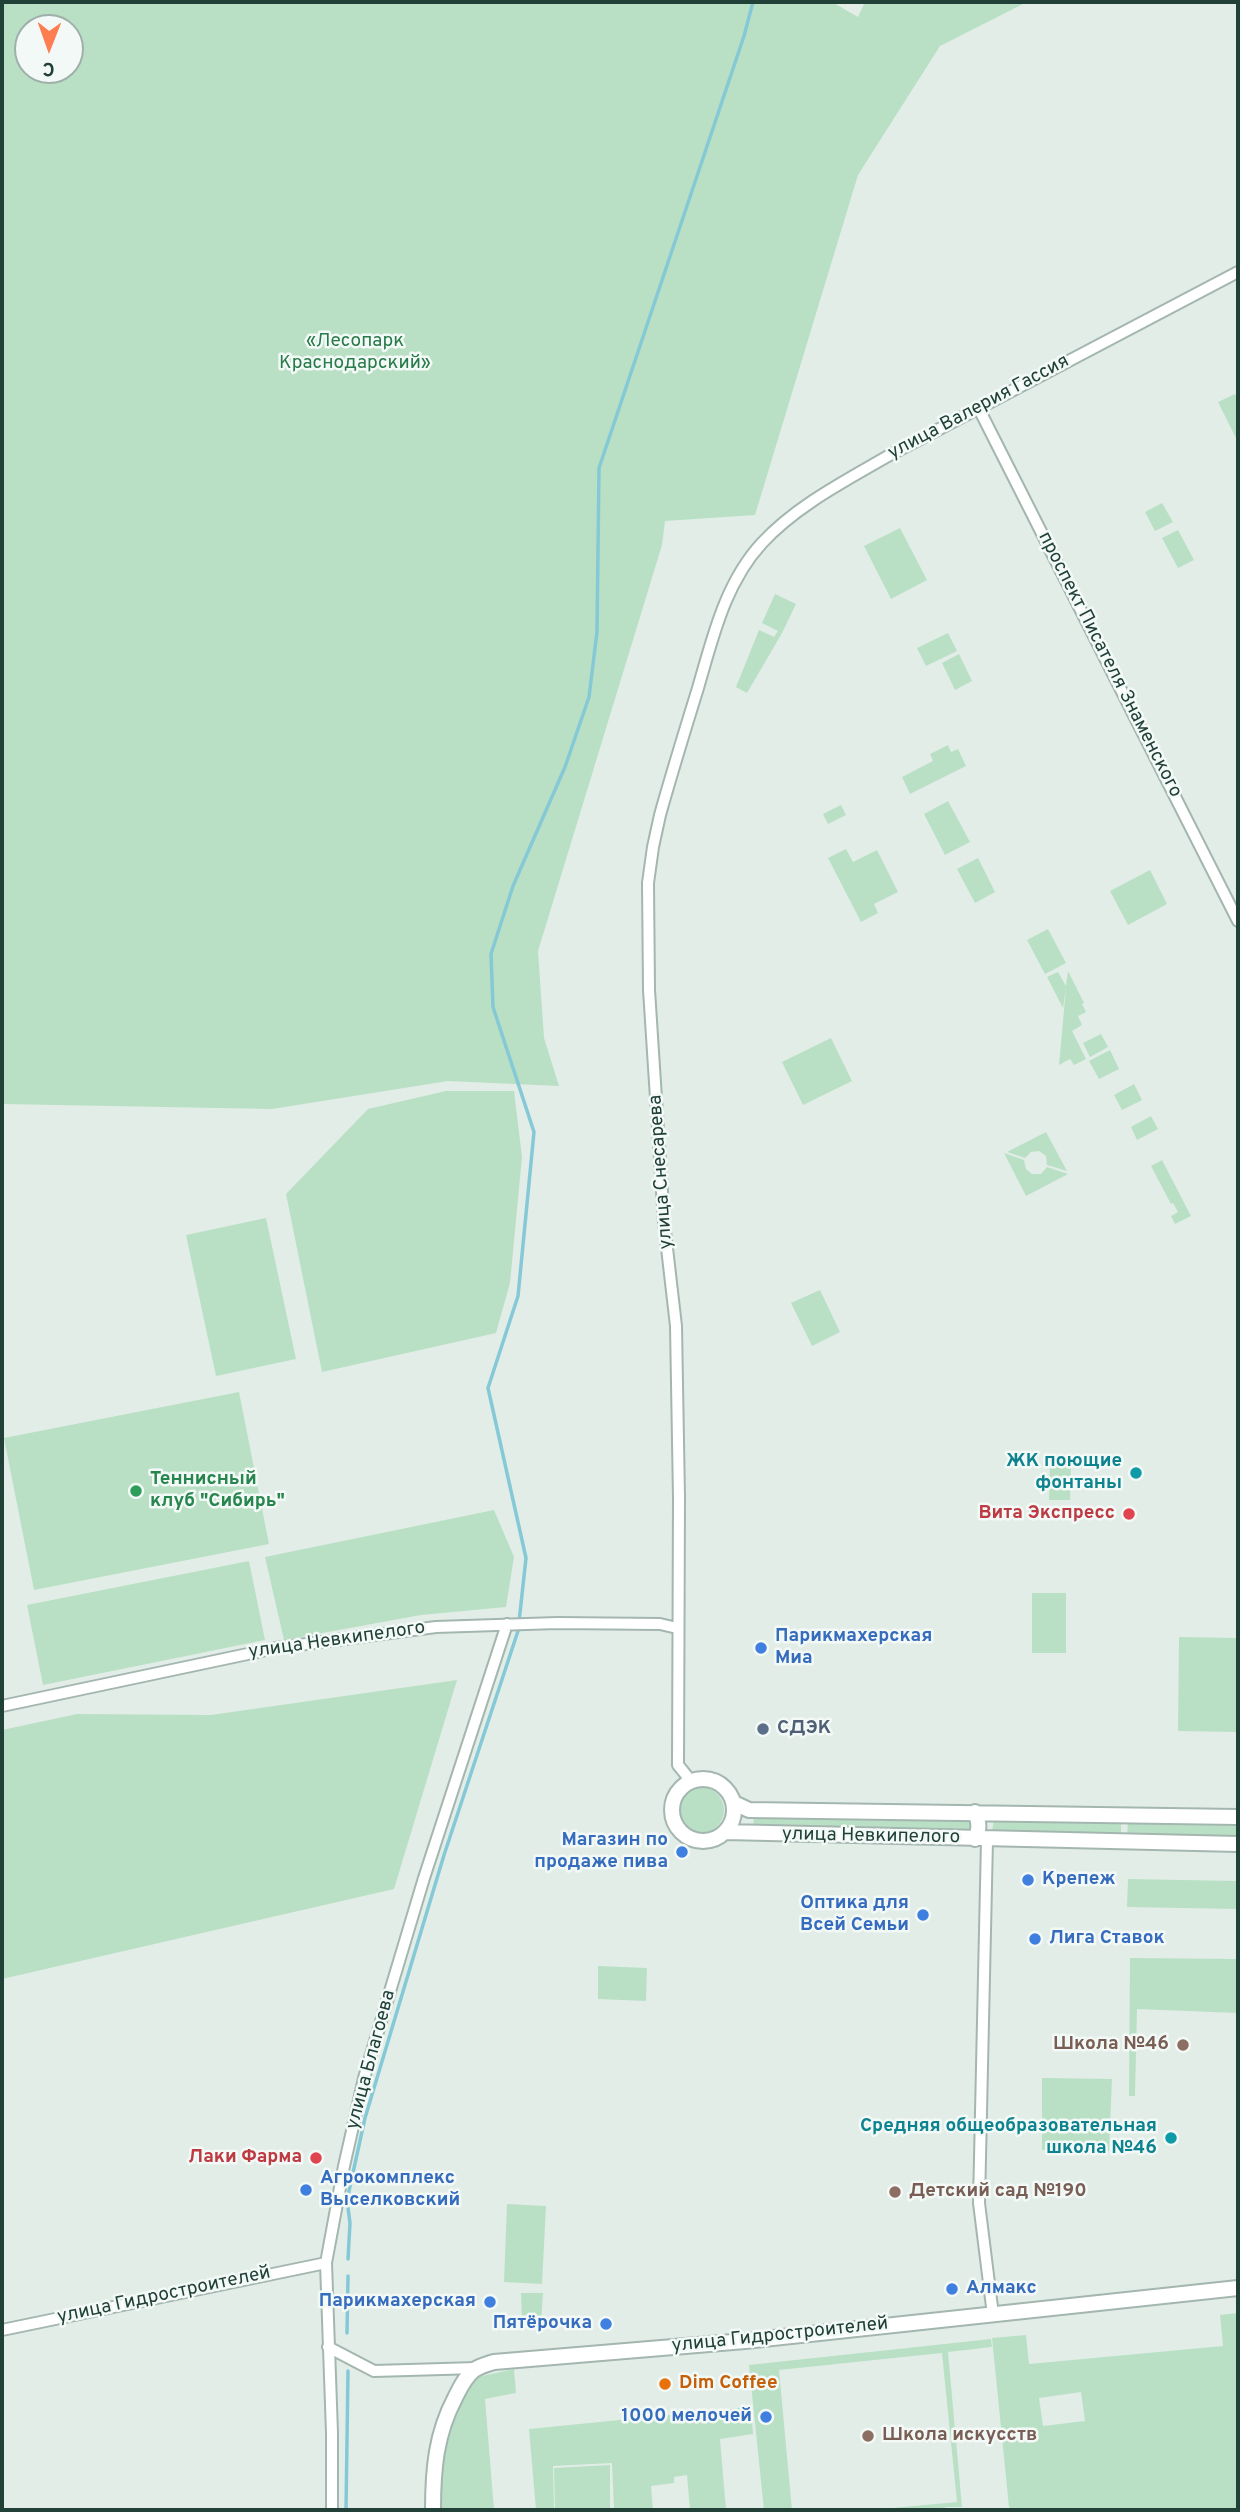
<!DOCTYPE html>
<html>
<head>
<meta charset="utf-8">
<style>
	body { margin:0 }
	#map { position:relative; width:1240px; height:2512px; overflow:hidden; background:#e2ede8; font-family:Overpass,sans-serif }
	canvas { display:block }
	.frame { position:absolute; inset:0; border:4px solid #204038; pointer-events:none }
	.north { position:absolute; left:14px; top:14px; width:70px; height:70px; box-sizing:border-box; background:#f3f9f6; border:2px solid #9fafaa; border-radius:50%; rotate:181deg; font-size:19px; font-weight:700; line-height:28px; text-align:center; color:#204038 }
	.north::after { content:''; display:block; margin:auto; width:24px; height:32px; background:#fc7e51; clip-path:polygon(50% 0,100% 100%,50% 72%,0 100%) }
</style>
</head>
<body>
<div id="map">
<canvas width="1240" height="2512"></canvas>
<div class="frame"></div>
<div class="north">С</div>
</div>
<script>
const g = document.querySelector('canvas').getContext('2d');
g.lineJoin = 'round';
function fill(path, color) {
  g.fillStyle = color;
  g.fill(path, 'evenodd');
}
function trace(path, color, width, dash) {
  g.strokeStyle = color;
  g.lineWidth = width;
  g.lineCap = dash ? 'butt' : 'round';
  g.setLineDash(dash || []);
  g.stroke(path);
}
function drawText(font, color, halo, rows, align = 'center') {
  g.font = font + ' Overpass,sans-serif';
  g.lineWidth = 5;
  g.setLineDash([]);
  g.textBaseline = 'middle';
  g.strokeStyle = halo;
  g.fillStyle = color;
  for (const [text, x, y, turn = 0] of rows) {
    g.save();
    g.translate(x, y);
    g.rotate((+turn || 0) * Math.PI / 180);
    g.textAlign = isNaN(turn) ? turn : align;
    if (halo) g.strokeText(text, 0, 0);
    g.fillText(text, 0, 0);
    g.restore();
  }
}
const green = new Path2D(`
	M2,2H832L858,17L865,2H1027L940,46L858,175L755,515L665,521L662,545L538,951L544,1038L559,1086L448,1081L272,1109L2,1104ZM28,28H70V70H28Z
	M1235,394L1238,401V442L1218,402Z
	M1162,503L1173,522L1155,531L1145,512Z
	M900,528L927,580L891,599L864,546Z
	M1178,530L1194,560L1178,568L1162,538Z
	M775,594L796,604L782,633L747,693L736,687L759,630L774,637L778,631L762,623Z
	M948,633L957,651L926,666L917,648Z
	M959,654L972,681L955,690L942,663Z
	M948,745L951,752L958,749L966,766L910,794L902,777L933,761L930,754Z
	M948,801L970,842L945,855L924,814Z
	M841,805L846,815L828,824L823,814Z
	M846,849L853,862L877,850L898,892L874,904L878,913L861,922L828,858Z
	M978,858L995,892L975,903L957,869Z
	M1150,870L1167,904L1128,925L1110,891Z
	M1048,929L1066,963L1045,974L1027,940Z
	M1068,971L1084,1003L1082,1004L1086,1012L1078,1016L1082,1025L1072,1031L1086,1059L1074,1065L1070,1059L1059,1065L1066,988L1063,1008L1047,977L1058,972L1066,986Z
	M1101,1034L1108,1047L1090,1057L1083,1043Z
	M831,1038L852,1081L803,1105L782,1062Z
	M1110,1050L1119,1069L1099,1079L1089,1061Z
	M1134,1084L1142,1100L1122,1110L1114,1095Z
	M446,1091H514L522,1157L510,1283L496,1333L322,1372L286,1194L368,1109Z
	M1151,1116L1158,1129L1137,1140L1131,1127Z
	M1046,1132L1067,1171L1047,1165L1046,1156L1039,1151L1031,1152L1025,1158L1007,1152Z
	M1004,1153L1024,1160L1026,1169L1032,1174H1041L1047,1167L1068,1174L1026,1196Z
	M1162,1160L1191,1216L1175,1224L1171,1216L1178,1212L1173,1203L1171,1204L1151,1166Z
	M266,1218L296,1359L216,1376L186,1235Z
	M820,1290L840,1332L812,1346L791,1303Z
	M239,1392L269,1544L34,1590L4,1438Z
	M1050,1463H1071L1070,1500H1049Z
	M494,1510L514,1557L506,1607L421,1615L284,1640L265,1557Z
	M249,1561L265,1640L43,1685L27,1605Z
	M1032,1593H1066V1653H1032Z
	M1179,1637L1238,1638V1732L1178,1731Z
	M457,1680L394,1889L2,1979V1730L77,1714L211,1715Z
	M678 1810a23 23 0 1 1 46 0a23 23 0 1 1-46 0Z
	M754,1816L971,1819L973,1831L753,1829Z
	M994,1819L1121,1821V1835L992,1831Z
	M1128,1821L1238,1823V1838L1127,1836Z
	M1128,1879L1238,1881V1909L1127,1907Z
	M1130,1958L1238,1959V2013L1137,2009L1135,2096H1129Z
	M598,1966L647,1968L646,2001L598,1999Z
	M1042,2078L1112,2079L1109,2151L1042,2150Z
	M507,2204L546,2206L542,2284L504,2282Z
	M521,2293H543L541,2323L522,2322Z
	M1238,2313V2510H1013L1009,2507L992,2338L1026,2335L1029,2364L1223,2346L1220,2315ZM1081,2392L1085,2421L1043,2426L1039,2398Z
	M991,2339L992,2347L948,2352L962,2507H946L941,2510H871L957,2502L942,2353L779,2370L792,2510H764L749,2365Z
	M514,2369L516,2393L485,2399L494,2510H437L443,2428L473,2378Z
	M751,2407L753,2434L720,2439L726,2510H690L687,2475L674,2477V2483L651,2486L653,2510H614L612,2463L553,2466L554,2510H536L529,2429Z
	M610,2465V2508L555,2510L554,2468Z`);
const stream = new Path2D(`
	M348,2259L350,2223L347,2200L365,2118L444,1855L518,1631L526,1558L488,1388L518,1296L534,1132L493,1007L491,954L513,886L565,767L589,697L597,632L599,468L744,36L753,2
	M347,2333L348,2276
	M346,2510L348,2371`);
const minor = new Path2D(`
	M979,409L1238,921
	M2,1706L276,1648L436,1627L557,1623L660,1624L677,1628
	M691,1781L678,1765L679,1498L676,1326L664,1222L649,990L648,883L653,847L660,815C672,772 685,730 698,688C713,637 725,583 762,543C796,506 845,481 888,456L1238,272
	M987,1840L979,2203L993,2315
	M2,2330L326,2263
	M328,2347L374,2371L477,2368
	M332,2510V2433L326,2263L344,2166L364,2078L424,1878L507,1624`);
const tertiary = new Path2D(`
	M672 1810a31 31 0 1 1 62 0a31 31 0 1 1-62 0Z
	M734,1803L749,1810L1238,1817
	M975,1812C979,1822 980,1829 975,1839
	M726,1832L1238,1844
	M433,2510C433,2469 436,2434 455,2398C460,2388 465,2377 474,2370C480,2366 487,2364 494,2362L745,2341L1238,2288`);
const markers = [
	[1136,1473,7,"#0f9aa8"],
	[136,1491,7,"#2e9e5b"],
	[1129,1514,7,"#e0444e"],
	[761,1648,7,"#3f7fe0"],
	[763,1729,7,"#5c6f8a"],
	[682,1852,7,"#3f7fe0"],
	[1028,1880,7,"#3f7fe0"],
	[923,1915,7,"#3f7fe0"],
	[1035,1939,7,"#3f7fe0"],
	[1183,2045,7,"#8d6e63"],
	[1171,2138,7,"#0f9aa8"],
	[316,2158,7,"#e0444e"],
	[306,2190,7,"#3f7fe0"],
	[895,2192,7,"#8d6e63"],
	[952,2289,7,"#3f7fe0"],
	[490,2302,7,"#3f7fe0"],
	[606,2324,7,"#3f7fe0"],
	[665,2384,7,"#e8710a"],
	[766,2417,7,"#3f7fe0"],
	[868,2436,7,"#8d6e63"]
];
const parkNames = [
	["«Лесопарк",355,342],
	["Краснодарский»",355,364]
];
const streetNames = [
	["улица Валерия Гассия",979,408,-28],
	["проспект Писателя Знаменского",1109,665,63],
	["улица Снесарева",662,1172,-94],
	["улица Невкипелого",337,1641,-8],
	["улица Невкипелого",871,1837,1],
	["улица Благоева",372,2060,-75],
	["улица Гидростроителей",164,2296,-12],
	["улица Гидростроителей",780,2336,-6]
];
const cultureNames = [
	["ЖК поющие",1122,1462],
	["фонтаны",1122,1484],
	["Средняя общеобразовательная",1157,2127],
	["школа №46",1157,2149]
];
const leisureNames = [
	["Теннисный",150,1480],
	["клуб \"Сибирь\"",150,1502]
];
const healthNames = [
	["Вита Экспресс",1115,1514],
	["Лаки Фарма",302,2158]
];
const shopNames = [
	["Парикмахерская",775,1637],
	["Миа",775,1659],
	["Магазин по",668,1841,"right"],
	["продаже пива",668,1863,"right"],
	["Крепеж",1042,1880],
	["Оптика для",909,1904,"right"],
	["Всей Семьи",909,1926,"right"],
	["Лига Ставок",1049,1939],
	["Агрокомплекс",320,2179],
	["Выселковский",320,2201],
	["Алмакс",966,2289],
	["Парикмахерская",476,2302,"right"],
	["Пятёрочка",592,2324,"right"],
	["1000 мелочей",752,2417,"right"]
];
const serviceNames = [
	["СДЭК",777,1729]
];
const educationNames = [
	["Школа №46",1169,2045,"right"],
	["Детский сад №190",909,2192],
	["Школа искусств",882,2436]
];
const foodNames = [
	["Dim Coffee",679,2384]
];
fill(green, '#b9e0c4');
trace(stream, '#86c9d6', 3.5);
trace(minor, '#a4b6b0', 14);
trace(tertiary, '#a4b6b0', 18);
trace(minor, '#fff', 10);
trace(tertiary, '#fff', 14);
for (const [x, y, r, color] of markers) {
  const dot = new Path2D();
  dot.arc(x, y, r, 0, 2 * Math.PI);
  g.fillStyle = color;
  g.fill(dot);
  trace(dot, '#f3f9f6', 2.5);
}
drawText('19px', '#277a49', '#f3f9f6', parkNames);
drawText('19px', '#204038', '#f3f9f6', streetNames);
drawText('bold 19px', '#0d838f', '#f3f9f6', cultureNames, 'right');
drawText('bold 19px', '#27864d', '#f3f9f6', leisureNames, 'left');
drawText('bold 19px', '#be3a42', '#f3f9f6', healthNames, 'right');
drawText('bold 19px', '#366cbe', '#f3f9f6', shopNames, 'left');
drawText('bold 19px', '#4e5e75', '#f3f9f6', serviceNames, 'left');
drawText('bold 19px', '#785e54', '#f3f9f6', educationNames, 'left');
drawText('bold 19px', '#c56008', '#f3f9f6', foodNames, 'left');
</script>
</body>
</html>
